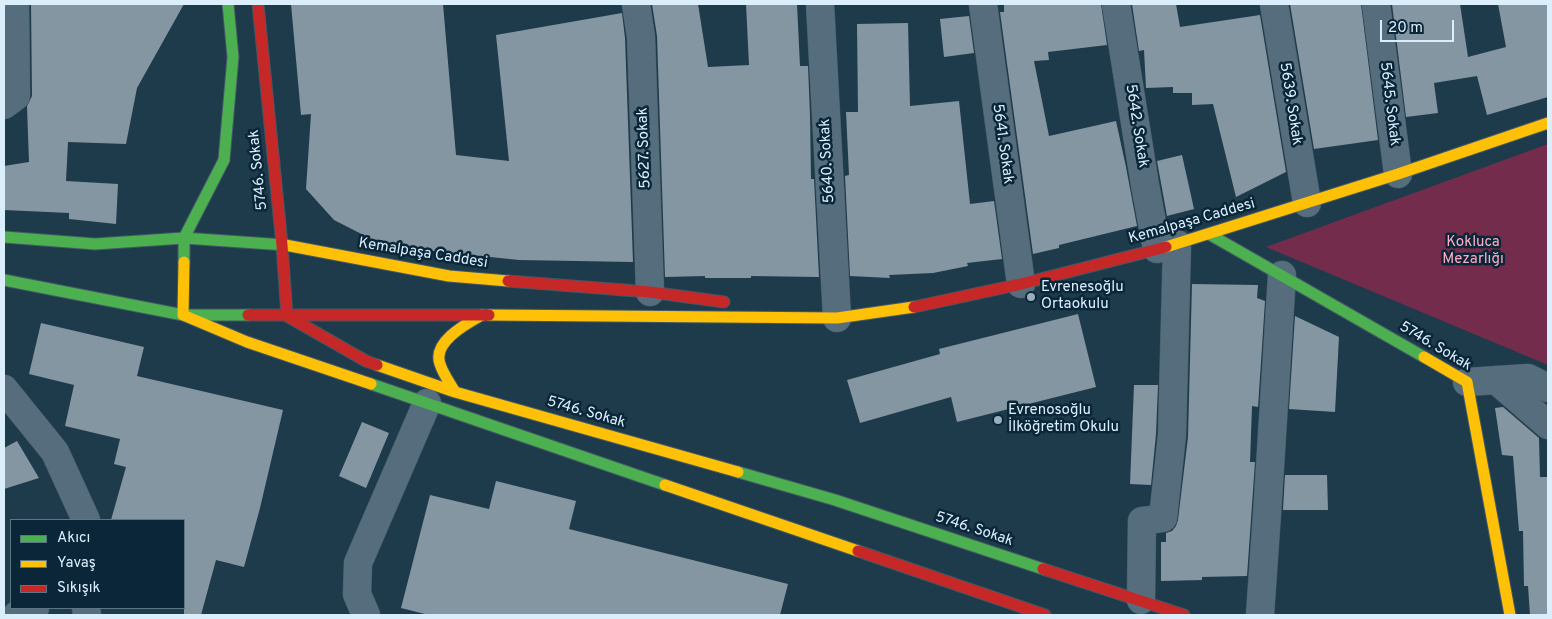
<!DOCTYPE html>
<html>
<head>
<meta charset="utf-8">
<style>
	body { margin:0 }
	#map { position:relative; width:1552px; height:619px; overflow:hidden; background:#1e3b4c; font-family:Overpass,sans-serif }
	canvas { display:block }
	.frame { position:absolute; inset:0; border:5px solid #daeefc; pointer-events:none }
	.legend { position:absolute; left:10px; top:519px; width:175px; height:90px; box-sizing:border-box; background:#0a2638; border:1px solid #5d7686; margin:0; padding:6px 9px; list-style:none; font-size:15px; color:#daeefc }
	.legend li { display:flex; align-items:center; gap:10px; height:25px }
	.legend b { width:25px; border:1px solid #5d7686 }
	.scale { position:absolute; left:1380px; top:20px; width:74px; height:22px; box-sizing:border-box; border:2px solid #daeefc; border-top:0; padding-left:6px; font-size:15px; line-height:18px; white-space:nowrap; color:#daeefc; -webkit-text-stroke:4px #0a2638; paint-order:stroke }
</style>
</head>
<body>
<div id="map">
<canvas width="1552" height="619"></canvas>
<div class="frame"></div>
<ul class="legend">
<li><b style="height:6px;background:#4caf50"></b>Akıcı</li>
<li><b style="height:6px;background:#ffc107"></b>Yavaş</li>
<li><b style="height:6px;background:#c62828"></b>Sıkışık</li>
</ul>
<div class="scale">20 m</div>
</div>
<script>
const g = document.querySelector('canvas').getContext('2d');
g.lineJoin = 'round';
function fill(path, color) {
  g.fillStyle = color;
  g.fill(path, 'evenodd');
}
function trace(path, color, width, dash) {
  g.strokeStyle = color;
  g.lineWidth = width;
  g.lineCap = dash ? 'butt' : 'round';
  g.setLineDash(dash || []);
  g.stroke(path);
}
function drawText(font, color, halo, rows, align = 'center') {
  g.font = font + ' Overpass,sans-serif';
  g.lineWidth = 5;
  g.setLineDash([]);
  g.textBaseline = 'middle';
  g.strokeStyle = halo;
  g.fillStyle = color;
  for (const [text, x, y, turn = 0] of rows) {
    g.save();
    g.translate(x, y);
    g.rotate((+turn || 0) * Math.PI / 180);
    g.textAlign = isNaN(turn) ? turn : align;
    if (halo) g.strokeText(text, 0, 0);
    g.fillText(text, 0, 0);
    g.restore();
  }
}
const green = new Path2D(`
	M1548,144V365L1266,247Z`);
const building = new Path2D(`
	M31,4H184L137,88L126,144L68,142L66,181L118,184L116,224L69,219V213L4,210V166L29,162L27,106L32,96Z
	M291,4H443L456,155L509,161L496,35L622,13L625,38L633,262L519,260L385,246L334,220L306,189L311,114L301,115Z
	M652,4H698L708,67L749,65L746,4H797L800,66H808L810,115L811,179H814L819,277L751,276V278H705V276L665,277L657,36Z
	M1004,4H1101L1107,45L1048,52L1049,60L1034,61L1049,136L1116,121L1126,167L1137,226L1059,245V248L1033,254L1000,12H1004Z
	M1132,4H1176L1180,27L1260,15L1286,172L1236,197L1213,104L1192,105V93H1173V87L1146,88L1144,50L1139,51Z
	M1290,4H1361L1378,140L1314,149Z
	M1392,4H1460L1468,57L1506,47L1498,4H1548V97L1487,115L1477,76L1434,83L1438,113L1406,117Z
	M969,16L974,53L944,57L940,19Z
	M908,23L910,106L959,101L970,204L994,201L1002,259L967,263L968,266L933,273L889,275L890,278L850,276L845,176L849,175L846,112H858L857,24Z
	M1182,155L1194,209L1167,216L1157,161Z
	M1192,284L1258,285L1257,298L1265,301L1258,407L1252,406L1250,462H1255L1247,576L1202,577V580L1161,581V542H1166V533L1172,531L1176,526L1178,520L1188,437Z
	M1078,314L1096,387L957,422L951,397L860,423L847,380L940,354L939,349Z
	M1295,316L1339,337L1335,412L1289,409Z
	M41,323L144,347L137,376L283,410L260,508L244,567L216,560L201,615H184V520H111L126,467L114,464L120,439L65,426L74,385L29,374Z
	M1134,385H1158L1156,434L1151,485L1130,484Z
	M1503,407L1539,438L1540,477H1548V615H1530L1528,586H1524L1523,531H1519L1513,456L1502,455L1495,408Z
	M362,422L389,433L366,488L339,476Z
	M17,441L39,478L4,489V448Z
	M1285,475H1327L1328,510H1283Z
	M496,481L576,501L569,529L788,584L780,615H429L401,608L430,495L489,509Z`);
const street = new Path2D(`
	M636,4L641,37L650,292
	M820,4L837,318
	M983,4L1021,284
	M1116,4L1145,185L1157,249
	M1274,4L1307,203
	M1376,4L1398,174
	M4,105L16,96L15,4
	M1496,380L1548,425
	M1467,382L1528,378L1548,388
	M4,389L55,452L86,520
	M1141,600L1142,521L1163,518L1172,435L1177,244
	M86,608L87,615
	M17,615L35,608
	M366,615L357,594L358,563L427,403
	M1260,615L1268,499L1282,275`);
const fast = new Path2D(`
	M1209,234L1424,357
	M4,237L95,244L184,238L285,245
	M184,262V238L224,160L233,57L228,4
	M4,280L183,315H248
	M371,384L665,485
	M738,472L835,500L1043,569`);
const slow = new Path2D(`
	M285,245L449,276L508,281
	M1166,247L1398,174L1548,123
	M184,262L183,315L247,342L371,384
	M489,315L837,318L914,307
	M1424,357L1467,382L1510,615
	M377,365L455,392L738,472
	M455,392C450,383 443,374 440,364C432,342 466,324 482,315
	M665,485L858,551`);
const jam = new Path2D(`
	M258,4L282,245L287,316L366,361L377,365
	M508,281L650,292L724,302
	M914,307L1021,284L1166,247
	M248,315H489
	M858,551L1045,615
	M1043,569L1184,615`);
const markers = [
	[1031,297,5,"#98afbe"],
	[998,420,5,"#98afbe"]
];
const streetNames = [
	["5639. Sokak",1290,104,81],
	["5645. Sokak",1389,104,83],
	["5642. Sokak",1136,126,81],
	["5641. Sokak",1002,144,82],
	["5627. Sokak",645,148,-92],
	["5640. Sokak",828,161,-93],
	["5746. Sokak",259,170,-96],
	["Kemalpaşa Caddesi",1192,222,-16],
	["Kemalpaşa Caddesi",423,254,9],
	["5746. Sokak",1435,347,31],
	["5746. Sokak",586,413,16],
	["5746. Sokak",974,530,18]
];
const parkNames = [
	["Kokluca",1473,243],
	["Mezarlığı",1473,260]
];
const poiNames = [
	["Evrenesoğlu",1041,288],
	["Ortaokulu",1041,305],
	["Evrenosoğlu",1008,411],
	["İlköğretim Okulu",1008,428]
];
fill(green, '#742c4c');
fill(building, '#8496a1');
trace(street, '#435764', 29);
trace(fast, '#435764', 13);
trace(slow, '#435764', 13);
trace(jam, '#435764', 13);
trace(street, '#556d7c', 28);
trace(fast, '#4caf50', 11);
trace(slow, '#ffc107', 11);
trace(jam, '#c62828', 11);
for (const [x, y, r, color] of markers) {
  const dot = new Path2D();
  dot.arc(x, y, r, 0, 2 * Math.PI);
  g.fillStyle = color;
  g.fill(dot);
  trace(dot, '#0a2638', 2);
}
drawText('15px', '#daeefc', '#0a2638', streetNames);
drawText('15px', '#feadc5', '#0a2638', parkNames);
drawText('15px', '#daeefc', '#0a2638', poiNames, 'left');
</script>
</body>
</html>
